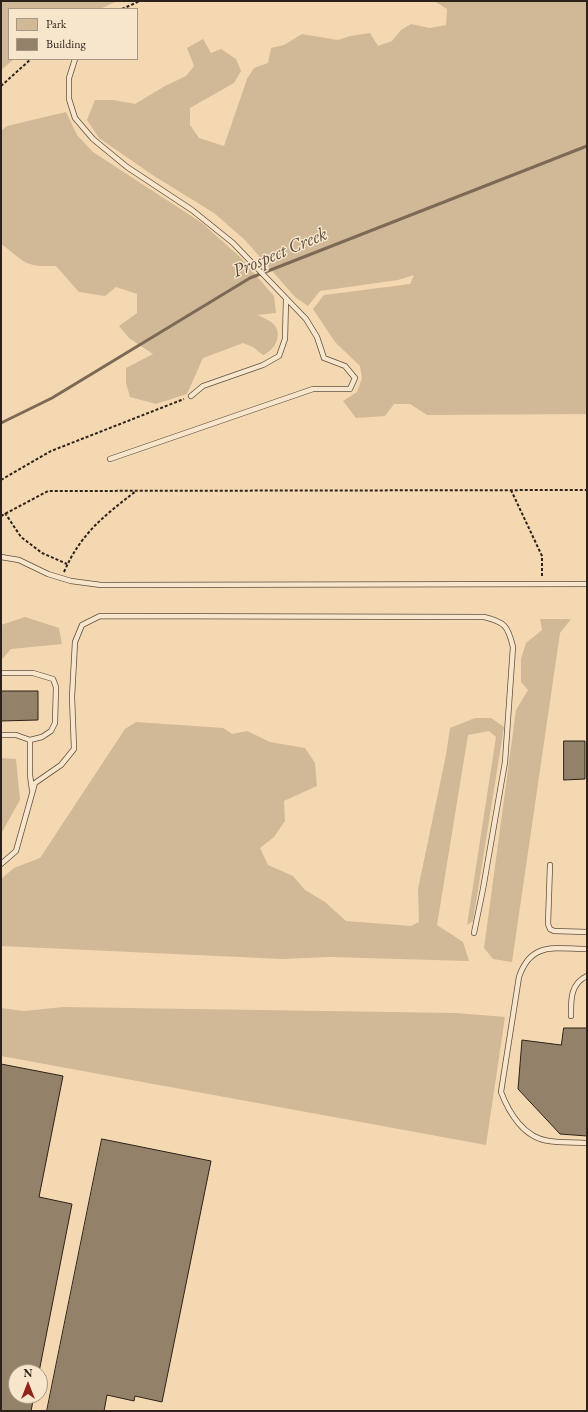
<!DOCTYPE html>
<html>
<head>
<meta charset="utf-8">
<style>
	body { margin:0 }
	#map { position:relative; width:588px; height:1412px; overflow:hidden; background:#f3d8b1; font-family:"EB Garamond",serif }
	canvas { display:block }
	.frame { position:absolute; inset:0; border:2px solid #2d221a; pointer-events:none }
	.legend { position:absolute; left:8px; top:8px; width:130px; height:52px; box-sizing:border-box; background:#f7e6cc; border:1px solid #a69885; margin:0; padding:5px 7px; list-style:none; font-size:12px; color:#2d221a }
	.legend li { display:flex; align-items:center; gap:8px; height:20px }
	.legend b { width:20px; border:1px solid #a69885 }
	.north { position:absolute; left:8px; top:1364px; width:40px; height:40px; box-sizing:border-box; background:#f7e6cc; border:1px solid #a69885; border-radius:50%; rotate:0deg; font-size:11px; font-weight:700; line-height:16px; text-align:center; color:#2d221a }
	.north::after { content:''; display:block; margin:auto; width:14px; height:18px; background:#8f2418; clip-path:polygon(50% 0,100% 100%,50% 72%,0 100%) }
</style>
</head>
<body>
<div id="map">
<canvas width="588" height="1412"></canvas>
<div class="frame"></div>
<ul class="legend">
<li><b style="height:11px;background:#d1b997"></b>Park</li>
<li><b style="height:11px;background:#948169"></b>Building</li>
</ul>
<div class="north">N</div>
</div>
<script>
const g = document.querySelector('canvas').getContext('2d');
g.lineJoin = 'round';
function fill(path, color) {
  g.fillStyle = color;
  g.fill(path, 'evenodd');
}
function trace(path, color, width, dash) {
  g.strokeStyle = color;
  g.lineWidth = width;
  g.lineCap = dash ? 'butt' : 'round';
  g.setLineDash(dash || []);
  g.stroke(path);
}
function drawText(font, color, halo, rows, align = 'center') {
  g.font = font + ' "EB Garamond",serif';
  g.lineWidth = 3;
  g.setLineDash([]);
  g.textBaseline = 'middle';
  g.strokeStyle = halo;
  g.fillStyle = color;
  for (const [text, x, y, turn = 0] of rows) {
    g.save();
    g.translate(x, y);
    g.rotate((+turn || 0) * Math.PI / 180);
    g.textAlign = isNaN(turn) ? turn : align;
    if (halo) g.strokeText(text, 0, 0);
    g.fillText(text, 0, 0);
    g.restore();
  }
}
const green = new Path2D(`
	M1,1H117L100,9H9V59H14L1,70Z
	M434,1H587V414L427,415L410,404H394L385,416L356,418L343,401L357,392L362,378L360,366L335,342L313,309L324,295L410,284L414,275L398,280L320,291L308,306L295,297L245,240L214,213L154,176L99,138L87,120L95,100H114L135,104L165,86L186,76L194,66L187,48L203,39L211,53L221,49L236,59L241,71L234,83L190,108V125L199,138L224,146L247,79L254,68L268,63L271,48L284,45L302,34L338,40L350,36L370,33L378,46L392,41L401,30L411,24L430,28L446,25L447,9Z
	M66,112L77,135L93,152L202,223L240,257L274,296L276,313L257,315C262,317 267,319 271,322C285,332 275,351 263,355L253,347L243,343L203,358L187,394L156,404L130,397L126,383V368L153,354L129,338L119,326L137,313V294L116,287L105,296L79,292L56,266C46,266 36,267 27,263C20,260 9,249 1,244V131L7,126Z
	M25,617L59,628L62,644L11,649L3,658H1V625Z
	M540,619H571L560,633L512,962L493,959L484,948L516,710L528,690L521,682V659L526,643L542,630Z
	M475,718H491L504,727L473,921L467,925L496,737L489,731L468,735L437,925L463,942L469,961L330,957L282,959L1,946V879L14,868L40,858L125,729L136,722L223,728L232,734L247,731L270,742L305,748L315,763L317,786L284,801L285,821L274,837L260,848L268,865L293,876L305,890L325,902L346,921L411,926L419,922L418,889L446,755L450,728Z
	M1,758L16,759L20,800L1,834Z
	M63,1007L456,1013L505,1017L486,1145L1,1056V1008L24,1011Z`);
const stream = new Path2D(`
	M1,423L52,398L250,278L587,146`);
const building = new Path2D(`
	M1,691H38V720L1,721Z
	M564,741H585V779L564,780Z
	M564,1028H587V1136L560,1134L518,1089L522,1040L561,1045Z
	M1,1064L63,1076L39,1197L72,1204L39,1372H16V1396H34L31,1411H1Z
	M102,1139L211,1161L162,1402L135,1396L134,1401L107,1395L104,1411H47Z`);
const path = new Path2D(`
	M122,9L140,1
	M1,86L31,59
	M1,480L51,451L184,399
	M511,490L542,556V578
	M5,513L21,537L42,553L67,564
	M1,516L48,491L587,490
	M64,572C81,533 104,516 136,491`);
const service = new Path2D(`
	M75,59L69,78V99L75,118L93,139L127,167L192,210L233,243L306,319L317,337L324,358L345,366L355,378L350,389H313L110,459
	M191,396L203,386L263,365L279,356L285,339L286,299
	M1,557L19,560L48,574L71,581L101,585L587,584
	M1,673H33L53,679L56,687L55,723L51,731L42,737L30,740L16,735H1
	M30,740V775L32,790
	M1,864L16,851L35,783L61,765L74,749L72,697L75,642L82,625L100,616L484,617C505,622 508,626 513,647L505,762L483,889L474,933
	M550,865L548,924L550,929L554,931L587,932
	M587,949C555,949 531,941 519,977L501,1092C509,1113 524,1138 549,1141C561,1143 575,1142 587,1143
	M571,1016C571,1000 570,984 587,976`);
const waterNames = [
	["Prospect Creek",280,253,-23]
];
fill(green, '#d1b997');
trace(stream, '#7c6a56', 3);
fill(building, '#948169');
trace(building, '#2d221a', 1);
trace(service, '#5e5040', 6);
trace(path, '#2d221a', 2, [3, 2]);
trace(service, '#f7e6cc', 4.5);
drawText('italic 19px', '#5b4c3d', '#f7e6cc', waterNames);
</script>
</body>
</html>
